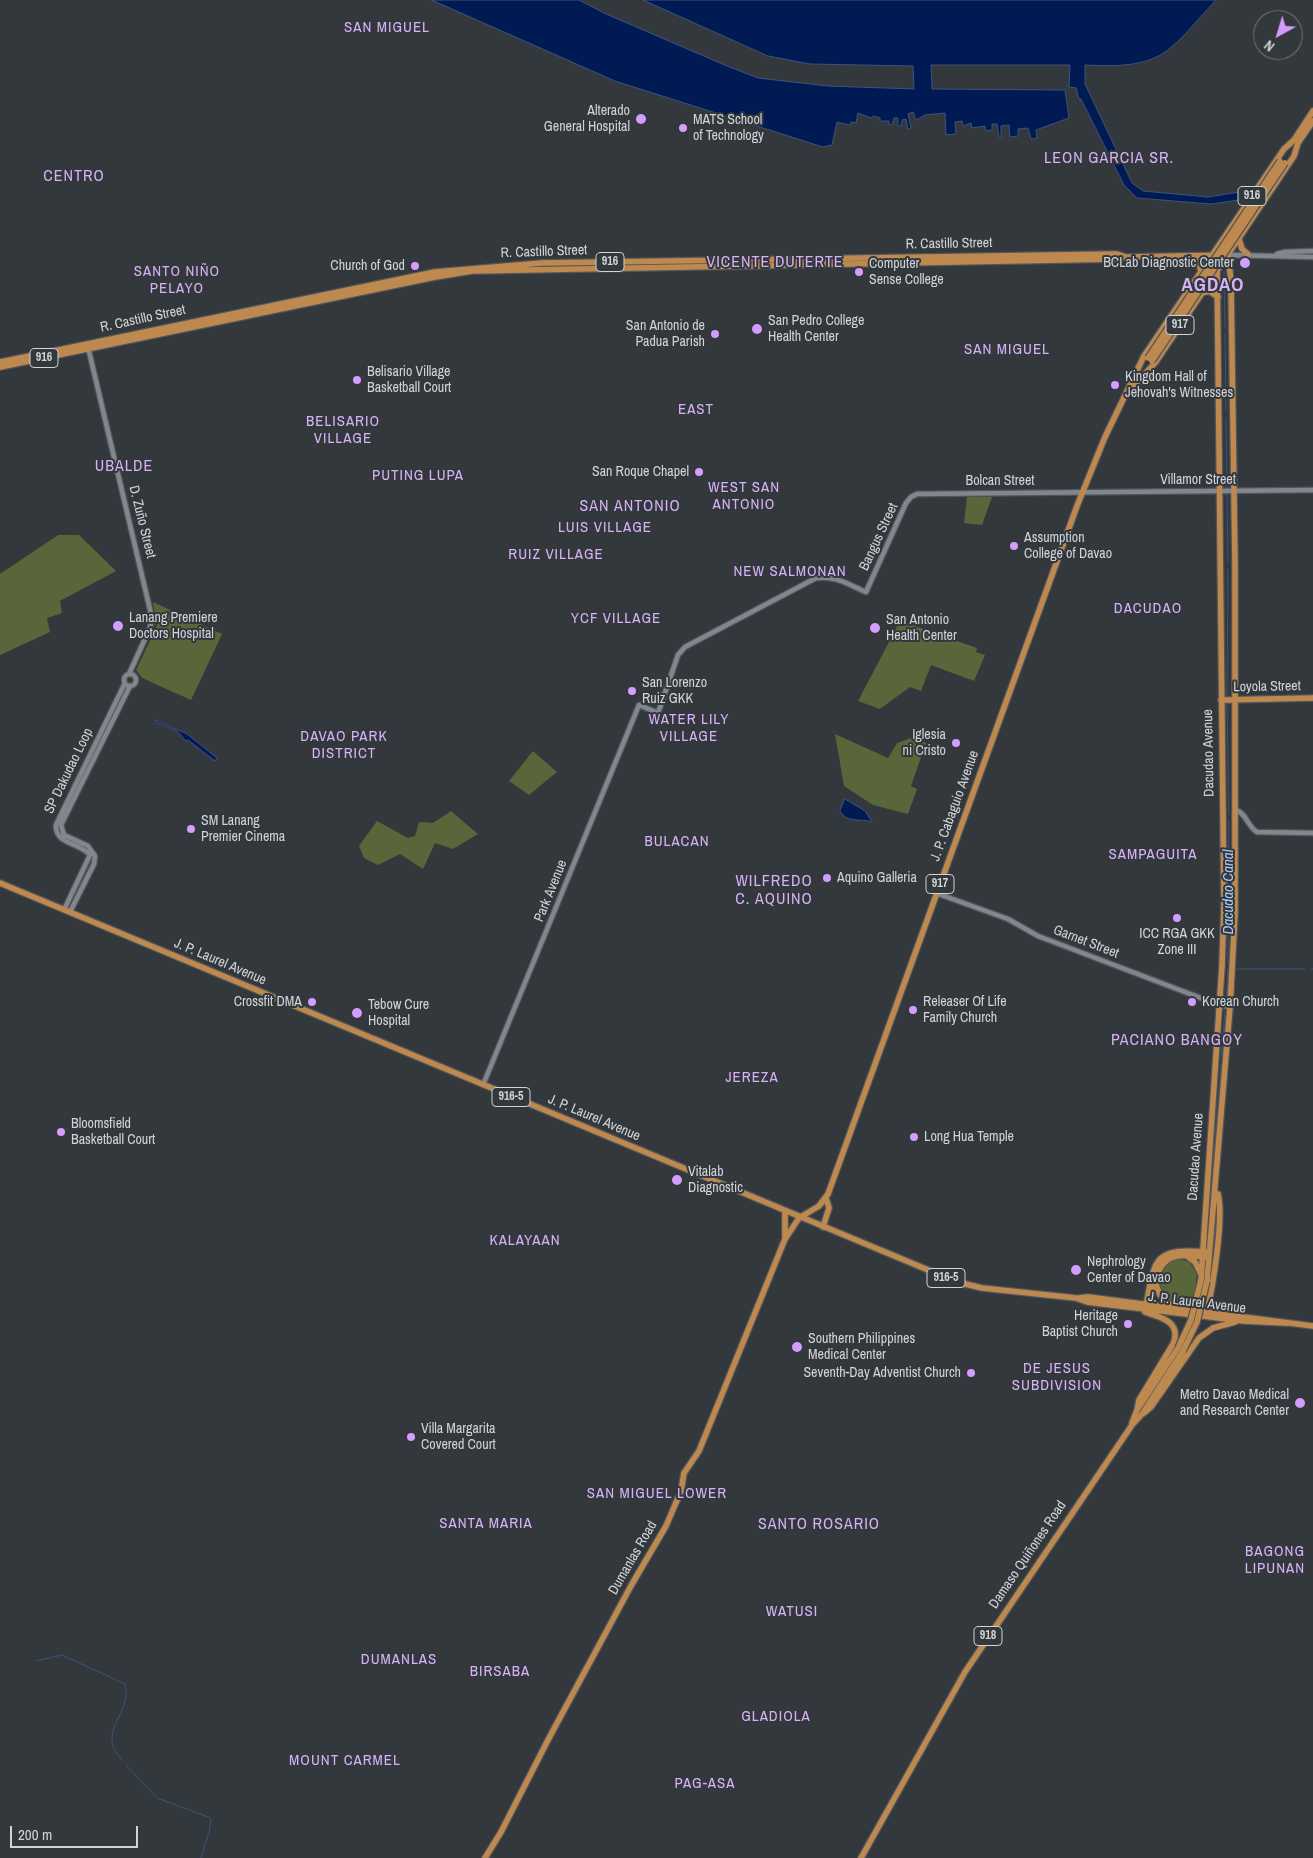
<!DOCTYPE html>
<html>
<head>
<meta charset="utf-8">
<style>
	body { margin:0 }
	#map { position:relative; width:1313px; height:1858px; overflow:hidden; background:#33383d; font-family:"Archivo Narrow",sans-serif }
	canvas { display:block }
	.north { position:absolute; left:1253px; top:10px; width:50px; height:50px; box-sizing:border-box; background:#33383d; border:1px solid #72767b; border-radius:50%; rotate:219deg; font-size:14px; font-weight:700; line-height:20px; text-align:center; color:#d1d4d7 }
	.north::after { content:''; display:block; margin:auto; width:18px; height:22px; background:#d29dfd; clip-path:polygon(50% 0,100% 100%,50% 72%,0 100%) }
	.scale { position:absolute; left:10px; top:1826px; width:128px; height:22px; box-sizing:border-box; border:2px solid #d1d4d7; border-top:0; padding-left:6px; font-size:15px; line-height:18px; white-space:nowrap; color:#d1d4d7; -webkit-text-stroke:4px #33383d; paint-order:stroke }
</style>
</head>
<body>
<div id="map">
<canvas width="1313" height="1858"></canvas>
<div class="north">N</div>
<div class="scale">200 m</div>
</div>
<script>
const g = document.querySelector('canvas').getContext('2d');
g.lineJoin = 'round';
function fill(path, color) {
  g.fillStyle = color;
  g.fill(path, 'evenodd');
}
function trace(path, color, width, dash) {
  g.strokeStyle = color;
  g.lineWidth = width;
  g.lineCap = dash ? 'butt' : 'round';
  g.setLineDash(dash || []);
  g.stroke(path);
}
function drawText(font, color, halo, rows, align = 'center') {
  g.font = font + ' "Archivo Narrow",sans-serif';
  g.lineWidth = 4;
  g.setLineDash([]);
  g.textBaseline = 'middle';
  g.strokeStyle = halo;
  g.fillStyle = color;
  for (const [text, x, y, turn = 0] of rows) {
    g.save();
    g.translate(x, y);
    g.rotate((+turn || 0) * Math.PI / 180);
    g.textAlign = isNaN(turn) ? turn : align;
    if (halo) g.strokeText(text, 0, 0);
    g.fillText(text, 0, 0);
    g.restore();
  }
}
const green = new Path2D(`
	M967,497H992L982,525L964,523Z
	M58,535H79L116,571L60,601L62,613L47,618L50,632L0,655V574Z
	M153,602L222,634L191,700L142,678L136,670L157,626Z
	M900,621L977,648L976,652L985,655L974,681L931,665L921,691L910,687L880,709L858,701Z
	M835,734L888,758L897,743L911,738L926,743L911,786L917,789L908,814L873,805L844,786Z
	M533,751L557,772L529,795L509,781Z
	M451,811L478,834L453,849L435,843L423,869L400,854L378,865L364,858L359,846L377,821L408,838L415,836L419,822L433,823Z
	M1176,1259L1189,1261L1197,1274L1195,1296L1186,1304C1156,1306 1149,1269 1176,1259Z`);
const water = new Path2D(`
	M432,0H579L606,14L727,66L758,78L828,86L914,89L913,66L810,64L768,56L643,0H1216C1166,54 1164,69 1085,65V84L1132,183L1143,191L1208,197L1252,190L1246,199L1211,204L1137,198L1124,185L1081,99H1079L1076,88L1069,87L1070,65H931L932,89L1065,90L1069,118L1036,130L1037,138L1031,139L1028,128L1018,129V136L1010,137L1009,125L1001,126V137H999L997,124H992V130L986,131L985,126L972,128L971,123L963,126L962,121L955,122L956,134L946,135L945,113L925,115L916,120L913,112L908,114L911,128L908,129L906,119L902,120L901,126H898V118H894L892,125H889V121H880V118L874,116L871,118L858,113L856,123L851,122L850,125L837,122L832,145L823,147L615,81Z
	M156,720L187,734L217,758L215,761L188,740L186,741L177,731L156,722Z
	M845,799L865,811L872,822C862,818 847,824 840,811Z`);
const stream = new Path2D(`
	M1224,272L1225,328
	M1225,334L1226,411
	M1226,418L1227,488
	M1227,493L1228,563
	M1227,696L1228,569
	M1227,703L1229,814
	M1228,963L1229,820
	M1236,969H1305
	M1312,969H1313
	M1226,1002L1228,968
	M1221,1059L1225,1011
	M1210,1200L1221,1065
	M36,1661L62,1655L125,1684C133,1714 94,1732 122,1760
	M126,1765L157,1798L211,1818L209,1834
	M201,1858L208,1835`);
const minor = new Path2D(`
	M1277,254L1285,252L1313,251
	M1228,255L1313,257
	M88,347L152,618L150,628L129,674
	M124 680a6 6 0 1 1 12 0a6 6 0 1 1-12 0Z
	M1236,810C1246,813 1248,827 1257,832L1313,833
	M936,893L1008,919L1038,936L1219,1005L1230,1007
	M64,910L90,855C80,842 55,845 56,825L125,683
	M70,912L94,864L95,856L88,846L64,835L61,825L130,686
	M483,1085L639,705L658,713L678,655L685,647L816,578C835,575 849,585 866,592L906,503L911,497L917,494L1313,490`);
const major = new Path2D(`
	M1239,239L1242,249L1248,254
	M1191,256L1199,263L1201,272
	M1202,293L1209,291L1218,297
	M0,362L435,272L542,263L1117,254L1126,257
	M0,367L435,277L472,271L1116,259L1128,257L1228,255
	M1128,392L1155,363L1294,156L1298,143L1313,121
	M1221,700L1313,698
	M0,883L957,1282L982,1288L1076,1298L1087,1302L1244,1321L1286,1323
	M785,1211V1237
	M823,1227L829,1208L826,1198
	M1187,1256L1195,1262L1201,1274
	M1201,1280L1222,966L1224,905L1217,263
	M1207,1281L1230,1007L1235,913V566L1231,281L1228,255
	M1155,1282L1160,1295L1172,1306
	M1153,1290C1160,1254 1173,1253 1207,1257
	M1079,1298L1088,1297L1313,1326
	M1146,1306C1155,1257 1154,1248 1208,1252
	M1207,1311C1213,1285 1224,1219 1218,1194
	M1137,1410L1139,1400L1173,1344C1182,1322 1161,1317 1145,1312
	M1144,1413L1151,1407L1199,1338L1213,1328L1235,1322
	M1132,1423L1137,1410L1178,1348
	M485,1858L501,1832L549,1738L632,1584L666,1526L681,1491L684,1473L699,1451L785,1239L799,1218L819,1206L828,1194L1077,506L1105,437L1144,356L1284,149L1294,140L1313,111
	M861,1858L965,1672L1132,1425L1142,1414L1183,1351`);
const majorBridge = new Path2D(`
	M1148,358L1280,161
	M1152,361L1285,163
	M1178,1348L1191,1320L1201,1280
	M1183,1351L1197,1322L1207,1281`);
const markers = [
	[641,119,6,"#d29dfd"],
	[683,128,5,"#d29dfd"],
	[1245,263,6,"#d29dfd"],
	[415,266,5,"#d29dfd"],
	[859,272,5,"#d29dfd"],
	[757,329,6,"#d29dfd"],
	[715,334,5,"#d29dfd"],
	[357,380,5,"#d29dfd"],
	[1115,385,5,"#d29dfd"],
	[699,472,5,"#d29dfd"],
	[1014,546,5,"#d29dfd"],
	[118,626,6,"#d29dfd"],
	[875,628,6,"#d29dfd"],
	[632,691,5,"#d29dfd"],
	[956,743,5,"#d29dfd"],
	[191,829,5,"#d29dfd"],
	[827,878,5,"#d29dfd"],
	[1177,918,5,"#d29dfd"],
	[312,1002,5,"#d29dfd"],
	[1192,1002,5,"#d29dfd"],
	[913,1010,5,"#d29dfd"],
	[357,1013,6,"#d29dfd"],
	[61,1132,5,"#d29dfd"],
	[914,1137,5,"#d29dfd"],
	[677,1180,6,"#d29dfd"],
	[1076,1270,6,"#d29dfd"],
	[1128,1324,5,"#d29dfd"],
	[797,1347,6,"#d29dfd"],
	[971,1373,5,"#d29dfd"],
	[1300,1403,6,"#d29dfd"],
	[411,1437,5,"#d29dfd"]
];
const shields = [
	[1252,196,28],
	[610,262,28],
	[1180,325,28],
	[44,358,28],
	[940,884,28],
	[511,1097,38],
	[946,1278,38],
	[988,1636,28]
];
const shieldNames = [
	["916",1252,196],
	["916",610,262],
	["917",1180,325],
	["916",44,358],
	["917",940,884],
	["916-5",511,1097],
	["916-5",946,1278],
	["918",988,1636]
];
const poiNames = [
	["Alterado",630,111,"right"],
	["General Hospital",630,127,"right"],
	["MATS School",693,120],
	["of Technology",693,136],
	["BCLab Diagnostic Center",1234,263,"right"],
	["Computer",869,264],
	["Sense College",869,280],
	["Church of God",405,266,"right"],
	["San Pedro College",768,321],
	["Health Center",768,337],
	["San Antonio de",705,326,"right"],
	["Padua Parish",705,342,"right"],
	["Belisario Village",367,372],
	["Basketball Court",367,388],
	["Kingdom Hall of",1125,377],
	["Jehovah's Witnesses",1125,393],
	["San Roque Chapel",689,472,"right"],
	["Assumption",1024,538],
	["College of Davao",1024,554],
	["Lanang Premiere",129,618],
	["Doctors Hospital",129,634],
	["San Antonio",886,620],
	["Health Center",886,636],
	["San Lorenzo",642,683],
	["Ruiz GKK",642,699],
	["Iglesia",946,735,"right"],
	["ni Cristo",946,751,"right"],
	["SM Lanang",201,821],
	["Premier Cinema",201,837],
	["Aquino Galleria",837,878],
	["ICC RGA GKK",1177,934,"center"],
	["Zone III",1177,950,"center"],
	["Crossfit DMA",302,1002,"right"],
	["Releaser Of Life",923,1002],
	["Family Church",923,1018],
	["Korean Church",1202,1002],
	["Tebow Cure",368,1005],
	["Hospital",368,1021],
	["Bloomsfield",71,1124],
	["Basketball Court",71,1140],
	["Long Hua Temple",924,1137],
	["Vitalab",688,1172],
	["Diagnostic",688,1188],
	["Nephrology",1087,1262],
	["Center of Davao",1087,1278],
	["Heritage",1118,1316,"right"],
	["Baptist Church",1118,1332,"right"],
	["Southern Philippines",808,1339],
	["Medical Center",808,1355],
	["Seventh-Day Adventist Church",961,1373,"right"],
	["Metro Davao Medical",1289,1395,"right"],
	["and Research Center",1289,1411,"right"],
	["Villa Margarita",421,1429],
	["Covered Court",421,1445]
];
const streetNames = [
	["R. Castillo Street",949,244,-1],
	["R. Castillo Street",544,252,-2],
	["R. Castillo Street",143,319,-12],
	["Villamor Street",1198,480],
	["Bolcan Street",1000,481],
	["D. Zuño Street",142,522,76],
	["Bangus Street",879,537,-65],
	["Loyola Street",1267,687,-1],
	["Dacudao Avenue",1209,753,-91],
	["SP Dakudao Loop",69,771,-64],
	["J. P. Cabaguio Avenue",955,806,-70],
	["Park Avenue",551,891,-68],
	["Garnet Street",1086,942,21],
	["J. P. Laurel Avenue",220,962,23],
	["J. P. Laurel Avenue",594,1118,23],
	["Dacudao Avenue",1196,1157,-86],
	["J. P. Laurel Avenue",1197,1303,7],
	["Damaso Quiñones Road",1028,1555,-56],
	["Dumanlas Road",633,1558,-60]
];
const neighbourhoodNames = [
	["SAN MIGUEL",387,28],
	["SANTO NIÑO",177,272],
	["PELAYO",177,289],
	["SAN MIGUEL",1007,350],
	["EAST",696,410],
	["BELISARIO",343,422],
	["VILLAGE",343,439],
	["PUTING LUPA",418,476],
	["WEST SAN",744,488],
	["ANTONIO",744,505],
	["LUIS VILLAGE",605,528],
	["RUIZ VILLAGE",556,555],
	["NEW SALMONAN",790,572],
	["DACUDAO",1148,609],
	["YCF VILLAGE",616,619],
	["WATER LILY",689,720],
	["VILLAGE",689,737],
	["DAVAO PARK",344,737],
	["DISTRICT",344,754],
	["BULACAN",677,842],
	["SAMPAGUITA",1153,855],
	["JEREZA",752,1078],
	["KALAYAAN",525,1241],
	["DE JESUS",1057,1369],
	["SUBDIVISION",1057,1386],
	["SAN MIGUEL LOWER",657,1494],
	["SANTA MARIA",486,1524],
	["BAGONG",1275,1552],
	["LIPUNAN",1275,1569],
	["WATUSI",792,1612],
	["DUMANLAS",399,1660],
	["BIRSABA",500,1672],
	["GLADIOLA",776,1717],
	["MOUNT CARMEL",345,1761],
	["PAG-ASA",705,1784]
];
const waterNames = [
	["Dacudao Canal",1229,892,-90]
];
const quarterNames = [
	["LEON GARCIA SR.",1109,159],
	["CENTRO",74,177],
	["VICENTE DUTERTE",775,263],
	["UBALDE",124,467],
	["SAN ANTONIO",630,507],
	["WILFREDO",774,882],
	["C. AQUINO",774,900],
	["PACIANO BANGOY",1177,1041],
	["SANTO ROSARIO",819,1525]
];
const districtNames = [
	["AGDAO",1213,286]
];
fill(green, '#586639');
fill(water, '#001b54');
trace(water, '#3f527b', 1);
trace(stream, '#3f527b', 1);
trace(minor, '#52555a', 7);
trace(major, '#52555a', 8);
trace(minor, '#82878e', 4.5);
trace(major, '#bd894e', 5.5);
trace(majorBridge, '#52555a', 8, []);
trace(majorBridge, '#bd894e', 5.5);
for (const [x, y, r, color] of markers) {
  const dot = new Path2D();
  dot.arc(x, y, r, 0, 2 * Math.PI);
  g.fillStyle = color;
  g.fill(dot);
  trace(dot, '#33383d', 2);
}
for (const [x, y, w] of shields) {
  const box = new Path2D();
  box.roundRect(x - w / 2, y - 9.5, w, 19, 4);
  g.fillStyle = '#33383d';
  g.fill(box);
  trace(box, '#d1d4d7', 1);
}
drawText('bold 12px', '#d1d4d7', null, shieldNames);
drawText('14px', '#d1d4d7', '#33383d', poiNames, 'left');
drawText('14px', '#d1d4d7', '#33383d', streetNames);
g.letterSpacing = '1px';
drawText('15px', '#d6b2f5', '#33383d', neighbourhoodNames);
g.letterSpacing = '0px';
drawText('italic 15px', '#a9c9ff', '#33383d', waterNames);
g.letterSpacing = '1px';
drawText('16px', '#d6b2f5', '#33383d', quarterNames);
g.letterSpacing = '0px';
g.letterSpacing = '1px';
drawText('bold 19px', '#d6b2f5', '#33383d', districtNames);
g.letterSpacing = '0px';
</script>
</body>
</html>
